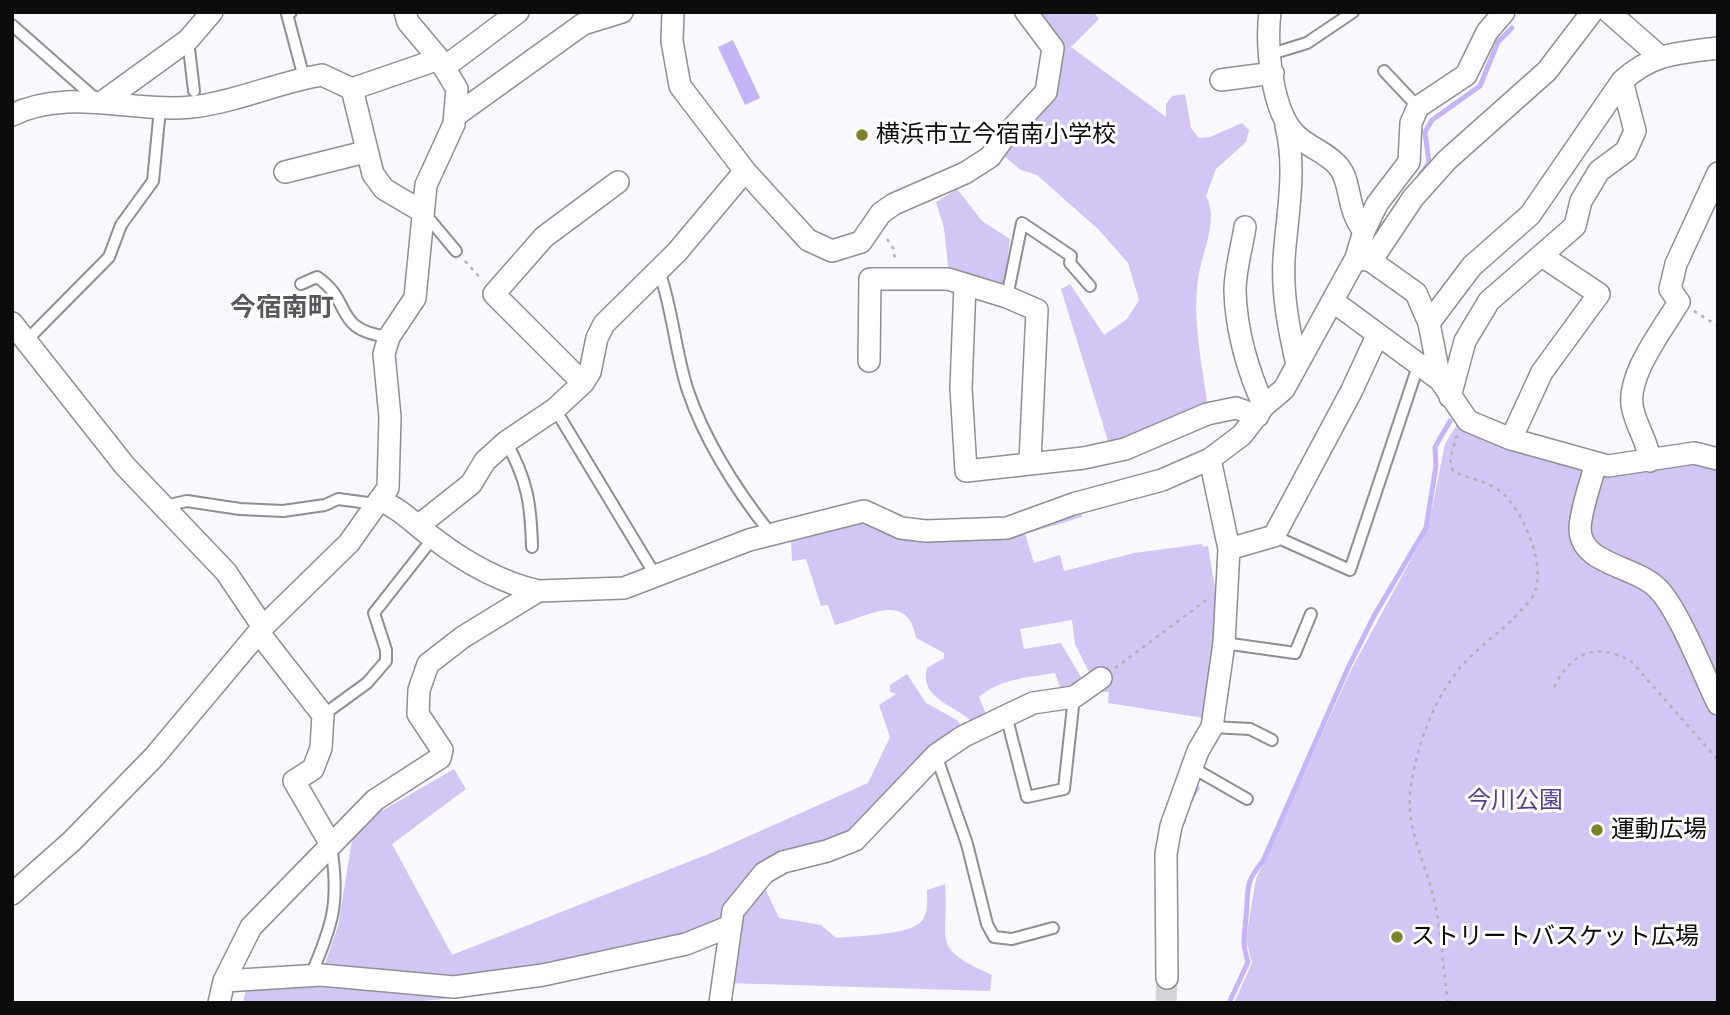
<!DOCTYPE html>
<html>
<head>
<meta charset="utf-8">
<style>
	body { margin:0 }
	#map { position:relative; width:1730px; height:1015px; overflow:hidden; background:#f9f8fd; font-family:"Alegreya Sans",sans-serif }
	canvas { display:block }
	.frame { position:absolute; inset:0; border:14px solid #0c0c0d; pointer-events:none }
</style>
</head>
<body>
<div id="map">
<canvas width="1730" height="1015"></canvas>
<div class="frame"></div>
</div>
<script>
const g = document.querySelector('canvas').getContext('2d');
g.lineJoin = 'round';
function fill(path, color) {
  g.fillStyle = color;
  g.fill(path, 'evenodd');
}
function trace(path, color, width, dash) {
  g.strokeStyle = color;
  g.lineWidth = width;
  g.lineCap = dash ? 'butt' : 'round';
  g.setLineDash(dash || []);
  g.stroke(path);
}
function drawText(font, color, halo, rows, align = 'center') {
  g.font = font + ' "Alegreya Sans","Noto Sans JP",sans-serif';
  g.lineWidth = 6;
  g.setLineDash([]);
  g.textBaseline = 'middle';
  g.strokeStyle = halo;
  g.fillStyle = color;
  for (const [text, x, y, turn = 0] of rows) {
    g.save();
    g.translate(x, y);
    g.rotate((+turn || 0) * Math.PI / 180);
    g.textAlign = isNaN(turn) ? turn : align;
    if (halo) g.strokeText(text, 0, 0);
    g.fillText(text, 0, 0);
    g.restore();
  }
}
const green = new Path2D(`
	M1036,12H1094L1099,19L1071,47L1166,117V104L1172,96L1185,94L1191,128L1199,138L1210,137L1242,123L1249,130L1246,142L1216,169L1206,196C1219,220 1202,252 1198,279C1192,321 1203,368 1208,409L1130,438L1108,441L1061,289L1070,284L1104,335L1127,319L1139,300L1128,263L1099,230L1037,175L1021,170L999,152C1016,133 1037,119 1053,98Z
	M957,189L982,221L1010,239L1005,282L1001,290L949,275L944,228L936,202Z
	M1459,421L1519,447L1656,464L1718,463V1003H1234L1252,963L1246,939L1256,879L1351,670L1428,528L1445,444Z
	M1081,505L1082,517L1025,534L1034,563L1060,555L1064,571L1134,553L1202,544L1203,547L1208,546L1215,588L1222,587L1210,719L1108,703L1109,692L1094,691L1092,678L1075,644L1072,620L1020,629L1024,649L1061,643L1085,684L1063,695L1055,673C1030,677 999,679 979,697L988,719L975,725C960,706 918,700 927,668L944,658V653L916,638C907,589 866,618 835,625L828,605L821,606L806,559L792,561L791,542L822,533L819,525L860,517L934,537Z
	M907,674L926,703L957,720L965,730L860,828L779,857L723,923L709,932L454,982L323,970L338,926L353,834L380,812L454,769L466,789L392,844L452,955L711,853L868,783L890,737L879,705L896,694L890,692V685Z
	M763,884L779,918L821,925L836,938C855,936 909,935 921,922C929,913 927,901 927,890L945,884C950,943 928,946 992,975L990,991L727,983L737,920Z
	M309,983L450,992L473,996L403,1003H243L246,990Z`);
const water = new Path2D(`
	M733,40L760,98L745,105L718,47Z`);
const stream = new Path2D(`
	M1420,175L1429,163L1425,132L1432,120L1480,86L1498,42L1512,28
	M1190,800L1197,788
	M1229,1003L1248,962C1242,942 1244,938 1246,918C1249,890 1243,885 1263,861L1348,668L1374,616L1426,528L1436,466L1435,447L1450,421`);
const streetTunnel = new Path2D(`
	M1166,1003L1167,978`);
const path = new Path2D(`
	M887,239L893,248L895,259
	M465,261L482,280
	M1694,311L1718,326
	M1115,668L1208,599
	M1554,687C1572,652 1595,642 1631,661L1718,760
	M1448,1003C1443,969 1442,936 1435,903C1426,863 1404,827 1411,785C1417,748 1431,707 1453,677C1471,650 1501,634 1521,610C1525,606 1532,599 1534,594C1547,566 1523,510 1501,492C1489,481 1468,479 1453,471L1450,459L1457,435`);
const lane = new Path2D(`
	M291,12L287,14L304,78
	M12,25L97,100
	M188,40L194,91
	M1271,54L1307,43L1353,12
	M1384,71L1418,107
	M425,214L456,251
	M659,271C673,310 675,352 688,391C706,444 737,491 771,534
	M301,284L317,277C354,302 332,330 389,337
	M1007,297L1022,223L1071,256L1070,263L1090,286
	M26,341L109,257L121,225L153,181L160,109
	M555,409L657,578
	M506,442C527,479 531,504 532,547
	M165,506L187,501L240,509L283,511L325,505L338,499L376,504
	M1274,536L1350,570L1418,366
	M1224,643L1295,653L1311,614
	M323,715L367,683L386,661V650L374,613L433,538
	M1006,715L1027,797L1064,789L1074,697
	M1212,727L1250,729L1272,740
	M936,755L967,844L987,924L994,937L1012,939L1053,928
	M1193,768L1247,799
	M311,975C333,924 340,902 331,846`);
const street = new Path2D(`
	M405,12L408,22L439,59
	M673,12L672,41L680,86L745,171L808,240L832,251L861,242L881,213L894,204L965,173L990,157L1005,136L1046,92L1053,48L1026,12
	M1270,12C1266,45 1271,111 1296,135C1309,148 1327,152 1339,167C1352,183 1346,209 1364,231
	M1609,12L1659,56
	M446,66L518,12
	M1221,80L1273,73
	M352,89L373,174L384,189L423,212
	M101,103L188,40L212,12
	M12,115C69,87 132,113 192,107C236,102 279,82 322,75L352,89L439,59L457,89L454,124L426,185L415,298L389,337L384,354L390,417L388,488L349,543L263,627L154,757L72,841L12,894
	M455,116L583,24L622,12
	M1286,126C1297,170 1287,214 1284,259C1282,295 1289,330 1297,365
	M285,172L365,152
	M1245,227C1242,247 1235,270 1235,291C1236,330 1248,372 1264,406
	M1356,258L1371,261L1416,293L1429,323L1440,380L1468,421L1511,439L1608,466L1694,453L1718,459
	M1371,261L1413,198L1447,160L1547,71L1592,12
	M965,284L961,388L966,471L1084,458L1125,449L1207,414L1236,408L1258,416
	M1334,302L1440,380
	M12,323L125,466L226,572L263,627
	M1429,323L1472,266L1530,215L1622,81C1653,53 1678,53 1718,48
	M869,361L870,279H948L1007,297L1037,310L1030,462
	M583,383L494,294L544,237L618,182
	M1450,397L1465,341L1489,301L1575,226L1581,201L1599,171L1626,151L1635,131L1622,81
	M1511,439L1542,372L1599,294L1542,256
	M1210,459L1229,549L1274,536L1351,392L1377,336
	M1590,461L1594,470C1589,488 1581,510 1580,528C1580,566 1637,565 1659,590C1679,611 1704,675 1718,704
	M1650,461C1648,442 1637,428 1633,410C1624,378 1663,329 1679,302L1670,289L1676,264L1718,173
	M379,500C400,508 414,524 432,537C463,561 500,582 538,591
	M418,526L471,484L485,461L506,442L555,409L583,383L590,372L597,338L604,324L677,252L745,171
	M259,633L323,715L321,748L313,769L294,781L330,843
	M1167,978L1166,854L1171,826L1198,751L1212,727L1224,643L1229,549
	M224,981L321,975L454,987L543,975L686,944L728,927
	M219,1003L224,981L251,927L375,800L440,758L442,750L418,714L419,690L428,664L463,637L538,591L624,588L749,540L864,511L901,528L926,531L1007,528L1073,504L1162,480L1210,459L1242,435L1264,406L1284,389L1356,258L1364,231L1377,204L1409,162L1411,123L1418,107L1466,75L1487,32L1504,12
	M720,1003L733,911L764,873L783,862L827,851L855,840L936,755L964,736L1033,703L1074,697L1101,678`);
const markers = [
	[862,135,7,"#7d822d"],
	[1597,830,7,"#7d822d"],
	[1397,937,7,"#7d822d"]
];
const poiNames = [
	["横浜市立今宿南小学校",876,135],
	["運動広場",1611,830],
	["ストリートバスケット広場",1411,937]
];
const parkNames = [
	["今川公園",1515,801]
];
const neighbourhoodNames = [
	["今宿南町",282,308]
];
fill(green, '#d1c6f4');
fill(water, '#c5b5f6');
trace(stream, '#c5b5f6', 5);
trace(streetTunnel, '#d5d5d9', 21, [21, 10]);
trace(lane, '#8f8e93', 14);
trace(street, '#8f8e93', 24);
trace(path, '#b1b1b4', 2.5, [3.5, 5]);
trace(lane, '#fff', 10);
trace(street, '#fff', 21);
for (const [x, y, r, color] of markers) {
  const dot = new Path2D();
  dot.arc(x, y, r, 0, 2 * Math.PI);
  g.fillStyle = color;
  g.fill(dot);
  trace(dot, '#fff', 2.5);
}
drawText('24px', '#0c0c0d', '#fff', poiNames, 'left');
drawText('24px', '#573f8b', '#fff', parkNames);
drawText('bold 26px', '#58575b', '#fff', neighbourhoodNames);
</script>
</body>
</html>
